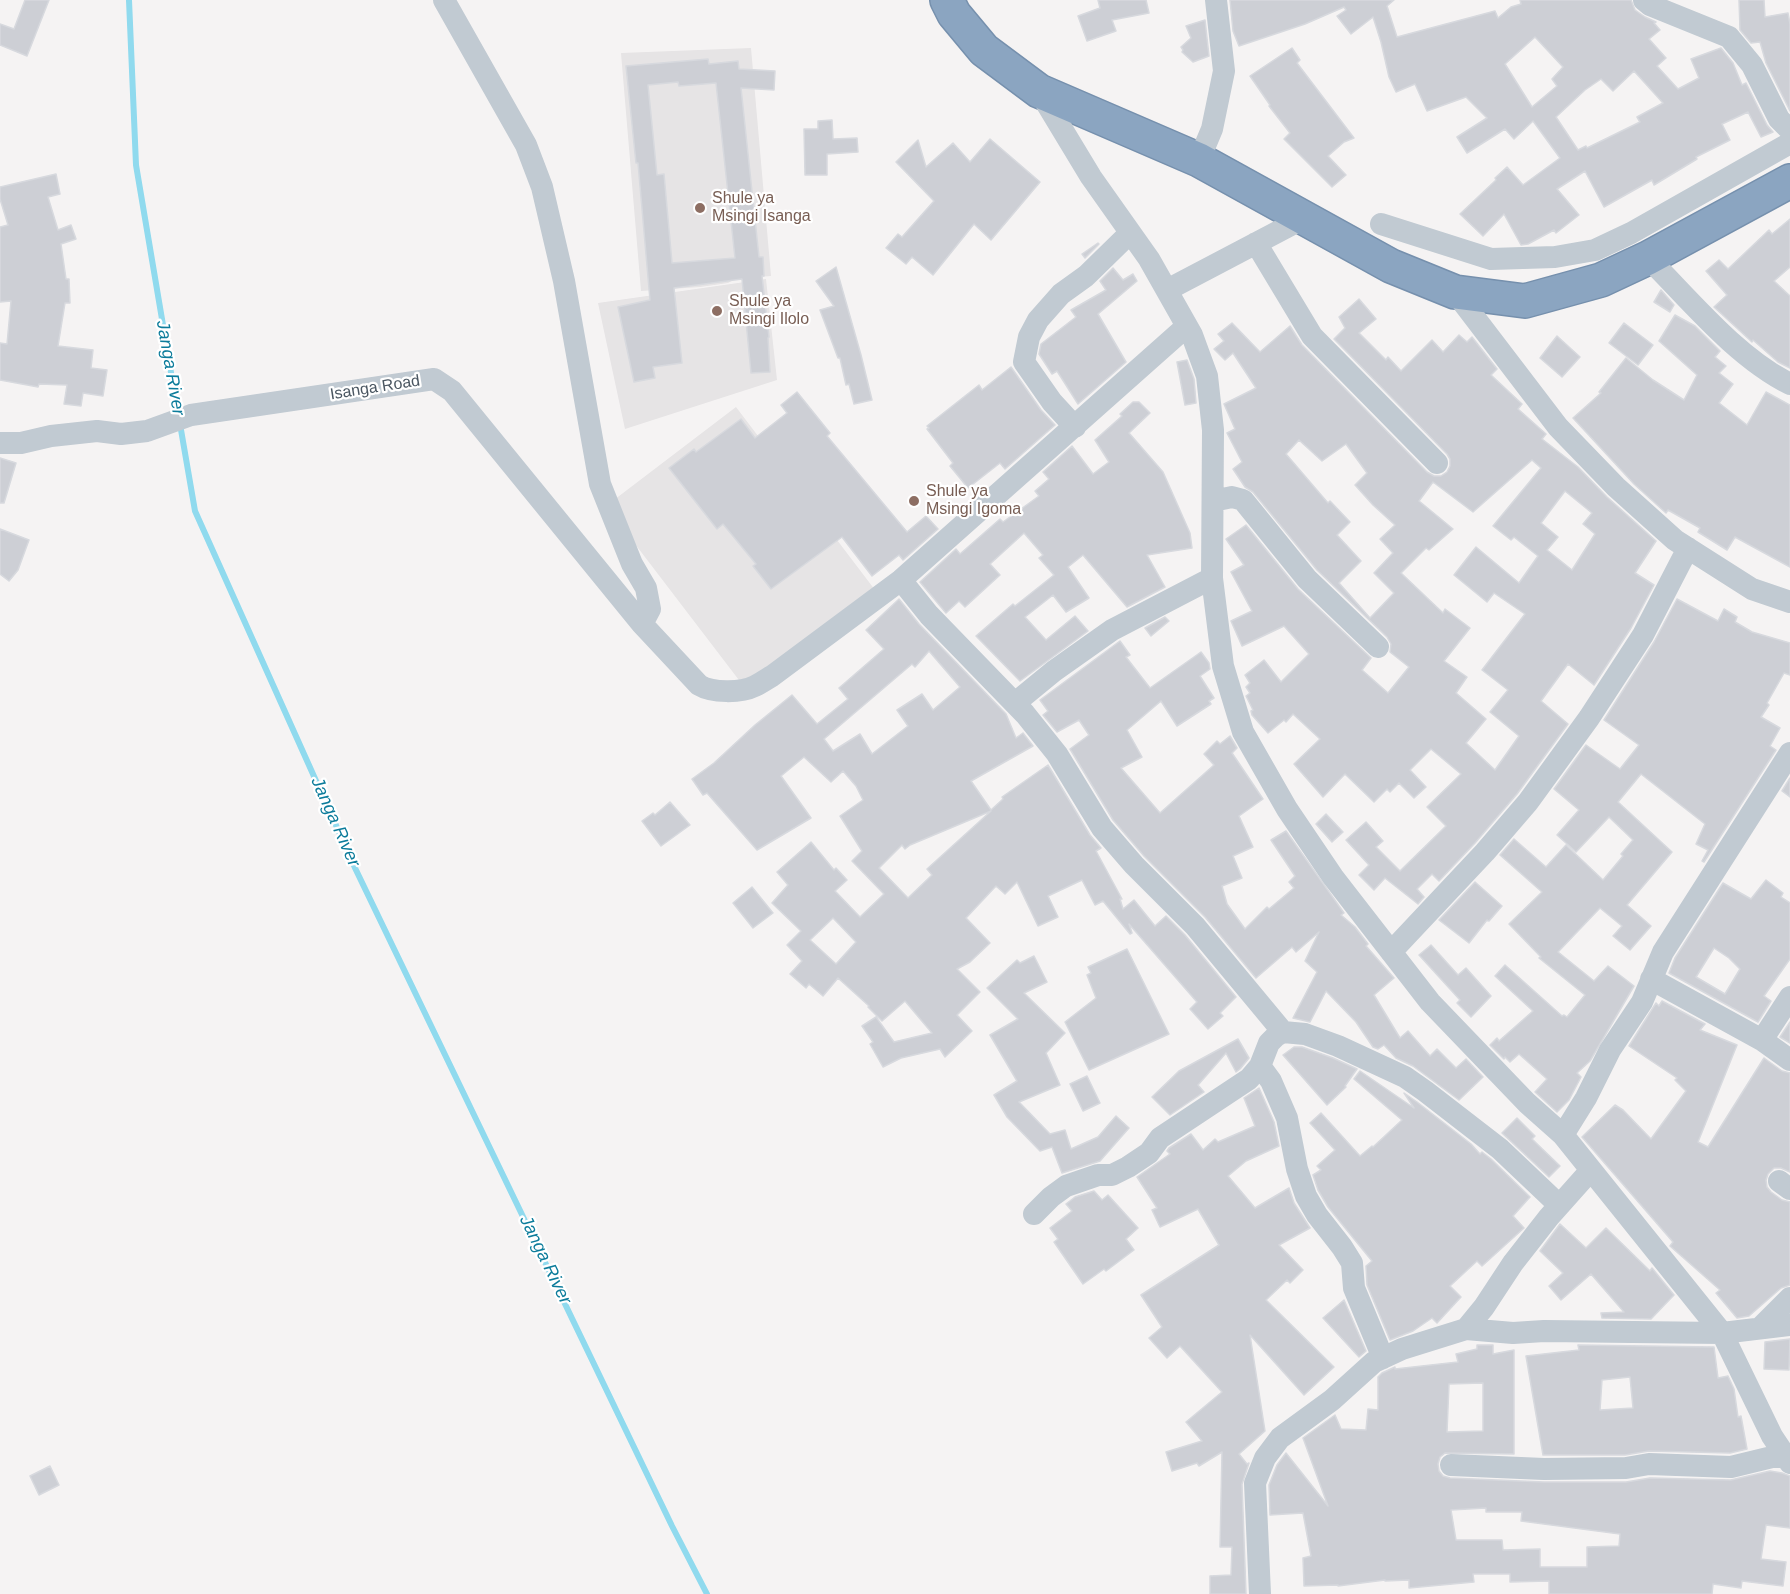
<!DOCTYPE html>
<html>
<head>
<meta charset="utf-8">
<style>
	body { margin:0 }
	canvas { display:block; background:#f5f3f3 }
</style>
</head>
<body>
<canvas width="1790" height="1594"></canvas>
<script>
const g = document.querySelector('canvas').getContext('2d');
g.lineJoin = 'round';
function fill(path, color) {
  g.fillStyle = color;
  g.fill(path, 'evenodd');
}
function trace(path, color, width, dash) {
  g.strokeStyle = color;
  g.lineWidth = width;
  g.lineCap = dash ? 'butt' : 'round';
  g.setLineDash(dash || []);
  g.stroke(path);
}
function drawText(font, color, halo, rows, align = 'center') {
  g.font = font + ' Helvetica,sans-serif';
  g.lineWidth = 4.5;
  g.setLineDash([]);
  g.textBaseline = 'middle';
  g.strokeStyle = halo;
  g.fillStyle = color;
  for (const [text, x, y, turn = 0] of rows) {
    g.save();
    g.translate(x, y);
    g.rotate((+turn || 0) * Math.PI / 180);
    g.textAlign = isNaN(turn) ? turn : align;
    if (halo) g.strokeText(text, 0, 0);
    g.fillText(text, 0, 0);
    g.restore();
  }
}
const education = new Path2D(`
	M751,48L771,276L735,279L728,283L700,287L641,291L621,53Z
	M766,279L777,380L625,429L598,303Z
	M736,407L875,590L745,688L606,506Z`);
const stream = new Path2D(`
	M129,0L136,165L178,414
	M180,424L195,511L356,870L672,1526L707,1594`);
const building = new Path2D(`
	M25,0H49L27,56L0,45V24L14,29Z
	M1098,0H1146L1149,13L1112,20L1116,31L1087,41L1078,16L1100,8Z
	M1230,0H1394L1387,6L1397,37L1495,11L1498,18L1511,7L1521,4L1520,0H1631L1635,10L1645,17L1656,22L1654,23L1660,30L1649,39L1666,58L1657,66L1678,89L1699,78L1691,59L1721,48L1733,63L1742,85L1746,83L1767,125L1773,132L1761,137L1748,112L1722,124L1730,140L1696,157L1697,159L1654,185L1652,180L1604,207L1585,171L1557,189L1579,215L1556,233L1554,230L1528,244L1521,245L1504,214L1483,236L1460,214L1496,180L1495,178L1507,167L1523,185L1560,158L1533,121L1514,139L1505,129L1467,153L1457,137L1487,118L1466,97L1427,111L1415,84L1396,92L1389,77L1381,42L1373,17L1351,34L1337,16L1346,10L1344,7L1305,24L1239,46L1233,31ZM1535,37L1563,67L1552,79L1557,86L1532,107L1505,64ZM1634,71L1663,103L1637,117L1640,122L1587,148L1586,146L1578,150L1556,117L1585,90L1601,79L1613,91Z
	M1739,0H1764L1765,17L1788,13L1790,24V111L1766,63L1760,42L1751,43L1740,30Z
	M1205,20L1209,56L1193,62L1182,52L1183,50L1181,47L1191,38L1186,26Z
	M1292,48L1300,60L1297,63L1354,138L1344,142L1328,156L1346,175L1332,187L1284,139L1290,133L1269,106L1270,105L1250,76Z
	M708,59L709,64L738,61L739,69L775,71L774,90L741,88L759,257H763L764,276H762L769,337L768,338L770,372L751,373L742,279L674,288L682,363L653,367L655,378L634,382L618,307L650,300L638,163H636L626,66ZM678,82L679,86L716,83L735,258L672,263L664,174L657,175L648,85Z
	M832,120L833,139L857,138L858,152L827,154V175H805L804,129H818V121Z
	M990,139L1040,182L991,240L974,224L933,275L912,257L906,264L886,248L898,234L902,237L934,201L896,162L918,140L926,167L953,143L970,162Z
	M56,174L60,194L48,197L58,230L71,225L76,239L61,244L66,279H69L70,303H65L58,346L93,350L91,368L107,370L103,396L83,393L81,406L64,404L67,385L39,384L38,387L0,380V343L7,344L11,301L0,302V227L8,225L0,199V187Z
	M1790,219V267L1774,281L1790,296V368L1778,362L1753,340L1752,342L1714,307L1727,295L1706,271L1719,260L1728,269L1769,230L1772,234Z
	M1098,243L1099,244L1085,258L1082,254Z
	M836,267L861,355L872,400L854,404L849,384L846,385L840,358H838L820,310L834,306L816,281Z
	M1113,268L1123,280L1133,274L1137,281L1098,314L1126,362L1078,404L1057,371L1052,374L1039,354L1041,344L1076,317L1071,310L1106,290L1100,281Z
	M1661,290L1674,305L1670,312L1654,302Z
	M1359,299L1376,319L1359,333L1386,360L1388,357L1401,371L1432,340L1443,352L1459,335L1467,342L1472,337L1497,369L1491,375L1522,404L1518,409L1546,434L1542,439L1578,467L1607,497L1656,541L1635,573L1654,585L1631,628L1594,685L1568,664L1541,701L1568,724L1517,794L1475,843L1439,881L1432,874L1417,889L1424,897L1418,904L1385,878L1374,890L1359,875L1369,865L1346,840L1366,822L1383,841L1376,847L1400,871L1446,826L1427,807L1461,774L1431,749L1410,770L1426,787L1414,798L1399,783L1390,792L1387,789L1374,802L1345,774L1323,797L1294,764L1320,739L1293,714L1286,722L1284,720L1268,733L1252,715L1251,711L1253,710L1246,696L1250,693L1246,687L1250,683L1245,675L1264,660L1281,682L1309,654L1284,626L1242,646L1231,621L1252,611L1231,572L1244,565L1226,539L1246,525L1298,589L1371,658L1362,670L1388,693L1409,667L1390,652L1391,644L1387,637L1317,570L1253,492L1245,487L1233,469L1242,462L1227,433L1235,429L1224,404L1256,388L1233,353L1225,360L1214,349L1224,341L1218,334L1232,323L1260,352L1290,326L1302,345L1427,472L1434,476H1441L1447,472L1450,466V459L1447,454L1334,339L1345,328L1339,317ZM1299,440L1322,461L1346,444L1367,473L1355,485L1373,505L1395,525L1380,539L1393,553L1374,573L1394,593L1370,618L1339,583L1361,561L1337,535L1350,522L1330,501L1328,503L1286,454ZM1532,460L1541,468L1493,526L1511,540L1514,537L1538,556L1519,583L1476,547L1454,575L1487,602L1494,593L1525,614L1482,670L1508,690L1490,712L1519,736L1495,770L1466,743L1486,719L1456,693L1467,677L1444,661L1470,628L1445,609L1443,613L1401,573L1426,548L1429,550L1453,529L1419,501L1433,482L1473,512ZM1565,491L1592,513L1583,524L1595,534L1572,570L1547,550L1558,537L1541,523Z
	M1675,315L1695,326L1720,351L1715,357L1726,366L1719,373L1733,384L1719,403L1747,425L1766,392L1790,405V567L1735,537L1727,550L1698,532L1700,528L1668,510L1666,513L1634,484L1573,418L1601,393L1599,392L1626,358L1653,380L1684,400L1697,375L1659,341Z
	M1624,323L1653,345L1638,365L1609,343Z
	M1557,336L1580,357L1562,377L1540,358Z
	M1187,360L1194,379L1196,403L1185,405L1177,362Z
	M1011,367L1041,410L1055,425L1005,469L1000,463L968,488L950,466L953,463L927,429L929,428L927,426L979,385L982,390Z
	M797,392L830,433L827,436L907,532L926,516L938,529L903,560L899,555L872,576L842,537L771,589L753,566L756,564L723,524L717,529L669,468L694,449L696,452L741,419L755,438L787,413L781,405Z
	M1133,402H1139L1150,413L1129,433L1163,472L1190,533L1192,548L1147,555L1165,587L1127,607L1083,555L1068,567L1089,598L1066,612L1053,595L1025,617L1046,640L1075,616L1088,631L1020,681L976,636L1013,604L1015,606L1054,575L1039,558L1043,555L1024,533L990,564L1000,575L965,607L959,601L946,613L920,582L956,549L960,554L1000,519L1003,522L1039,496L1035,491L1049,479L1043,472L1072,446L1093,474L1109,462L1095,440L1122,416L1120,414Z
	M0,458L16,463L4,503H0Z
	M0,529L29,540L18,570L9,581L0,574Z
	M899,599L919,624L1006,714L1016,738L1023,733L1033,746L971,781L991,810L1003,799L1002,797L1048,765L1090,835L1101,848L1096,851L1122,899H1120L1123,909L1134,900L1155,926L1166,916L1185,935L1236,997L1220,1013L1223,1016L1208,1029L1190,1009L1197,1002L1129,924L1132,933L1130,934L1103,901L1095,905L1082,880L1048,896L1058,917L1038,926L1017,882L1005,894L996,886L966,918L990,943L970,962L957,969L980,992L957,1015L972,1031L945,1057L940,1049L901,1058L883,1067L870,1044L873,1042L862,1026L876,1017L894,1042L932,1033L905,1001L882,1021L868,1007L869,1006L838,978L823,996L809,984L806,988L790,974L802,961L787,945L801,931L772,903L788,885L777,872L811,842L834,870L836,868L847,880L835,891L860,917L884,894L852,861L862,851L840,816L863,800L856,786L843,771L831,782L804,757L781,776L811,818L757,850L707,793L703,795L692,779L714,763L755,725L792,695L817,724L848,699L839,688L884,649L866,630ZM929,651L960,687L933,710L922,694L897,710L908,726L872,754L860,734L833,751L824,739L912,664L915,667ZM991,811L927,869L932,875L908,898L879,868L902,845L905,849L910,845ZM833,918L856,942L836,964L810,940Z
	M1677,599L1718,621L1724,609L1737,617L1735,622L1752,632L1790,643V675L1784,673L1767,703L1769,705L1761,717L1780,728L1770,746L1776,750L1704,862L1702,861L1708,850L1696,844L1705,824L1641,774L1618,802L1672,852L1627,905L1651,926L1630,950L1613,936L1622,926L1600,908L1558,952L1594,981L1608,966L1634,986L1590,1061L1577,1073L1581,1077L1569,1100L1557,1112L1535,1092L1547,1079L1519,1054L1510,1062L1505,1057L1504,1059L1490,1045L1497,1038L1499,1041L1533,1011L1495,976L1505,965L1562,1016L1564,1015L1567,1017L1585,995L1539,958L1541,957L1509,924L1542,892L1500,855L1514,839L1546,867L1566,845L1603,880L1623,856L1621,854L1633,840L1609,817L1576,852L1557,835L1579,810L1554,789L1586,745L1620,769L1639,745L1604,720L1654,642Z
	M1165,617L1169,621L1151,636L1145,628Z
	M1120,641L1130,655L1126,657L1150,688L1201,652L1209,663L1210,669L1200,676L1214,698L1209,701L1211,704L1177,726L1161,701L1127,730L1142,757L1121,768L1160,813L1214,765L1204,754L1217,741L1220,744L1230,736L1237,748L1232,753L1263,799L1239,816L1253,847L1233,856L1242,878L1222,886L1227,904L1245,929L1267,907L1269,909L1294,888L1289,882L1295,876L1271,840L1286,831L1344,913L1341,915L1355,927L1368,944L1366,946L1394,978L1374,995L1400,1038L1408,1031L1430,1056L1437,1049L1456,1068L1466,1059L1483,1077L1459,1100L1413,1066L1396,1058L1384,1045L1378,1049L1373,1047L1356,1022L1326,991L1310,1022L1293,1018L1317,972L1305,961L1319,932L1296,952L1292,947L1256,978L1205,917L1144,856L1113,820L1070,749L1089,735L1079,720L1057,732L1043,715L1048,711L1040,700Z
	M1790,778V797L1782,791Z
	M670,802L690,825L661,846L642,821L653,813L655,815Z
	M1326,814L1343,832L1332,842L1316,824Z
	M1766,880L1783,893L1781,897L1790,903V959L1764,996L1771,1001L1758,1022L1669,973L1675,958L1723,883L1751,899ZM1714,948L1729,958L1740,969L1725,994L1696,977Z
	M1475,882L1502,906L1489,921L1487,920L1469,943L1439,920Z
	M752,887L773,913L753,928L733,903Z
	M1431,945L1458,975L1466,968L1491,996L1471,1017L1457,1003L1460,1000L1419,955Z
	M1127,949L1169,1034L1089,1070L1065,1022L1096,998L1087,975L1091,973L1088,967Z
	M1034,956L1047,982L1024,993L1065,1033L1046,1053L1060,1085L1019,1102L1050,1134L1065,1130L1071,1149L1098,1137L1116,1116L1129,1128L1100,1161L1062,1173L1052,1147L1040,1151L1007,1117L994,1095L1017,1081L990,1035L1018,1019L987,988L1017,960L1020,963Z
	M1662,1001L1705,1024L1700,1030L1737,1045L1698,1142L1708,1147L1764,1058L1782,1071L1790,1073V1172L1781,1168H1774L1768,1174L1766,1180L1767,1187L1771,1192L1782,1200L1790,1202V1285L1781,1288L1749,1316L1737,1318L1716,1293L1720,1290L1670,1246L1673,1242L1582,1137L1615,1105L1623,1110L1651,1139L1686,1091L1675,1080L1677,1078L1629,1046L1656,1003L1659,1006Z
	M1790,1022V1043L1780,1037Z
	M1238,1039L1249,1058L1240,1069L1236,1072L1226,1053L1198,1085L1204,1092L1170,1115L1152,1097L1179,1071Z
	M1294,1047H1302L1333,1058L1357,1069L1345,1086L1346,1087L1327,1105L1283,1055Z
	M1360,1071L1414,1108L1404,1093L1417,1102L1471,1144L1480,1154L1482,1152L1491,1159L1530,1197L1513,1216L1524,1228L1482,1266L1477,1261L1450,1286L1461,1297L1437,1323L1432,1318L1413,1331L1390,1340L1367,1285L1366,1266L1372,1261L1328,1207L1318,1190L1313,1175L1321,1170L1317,1166L1335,1150L1310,1123L1321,1113L1360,1156L1372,1146L1373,1147L1402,1120L1354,1079Z
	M1087,1076L1100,1103L1083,1111L1070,1084Z
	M1259,1088L1274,1122L1279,1146L1246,1161L1228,1176L1255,1208L1289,1188L1294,1203L1310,1228L1279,1245L1303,1270L1290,1283L1287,1280L1266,1300L1334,1367L1304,1395L1250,1335L1265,1431L1239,1454L1247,1464L1249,1463L1242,1484L1246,1594H1210V1576L1231,1575L1232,1547H1220L1222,1452L1199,1466L1197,1463L1172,1471L1166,1452L1202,1441L1186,1422L1222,1392L1180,1346L1167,1358L1149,1338L1162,1327L1141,1295L1219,1245L1198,1209L1160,1227L1152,1210L1157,1208L1137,1177L1170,1154L1167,1151L1169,1148L1191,1134L1203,1150L1215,1139L1218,1142L1255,1126L1244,1098Z
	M1517,1118L1535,1136L1532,1139L1560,1166L1549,1177L1502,1133Z
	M1094,1191L1102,1200L1108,1195L1138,1228L1126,1239L1134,1250L1106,1271L1104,1269L1083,1284L1054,1242L1058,1239L1050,1228L1072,1211L1066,1204L1075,1197Z
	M1560,1224L1586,1248L1606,1228L1650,1271L1652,1268L1674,1295L1651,1319L1602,1318L1601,1313L1624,1312L1591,1274L1561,1300L1549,1286L1563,1273L1540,1251Z
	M1344,1300L1366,1351L1359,1357L1323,1318Z
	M1790,1339L1789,1370L1764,1369L1765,1342Z
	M1477,1345H1493V1354L1514,1350V1454L1445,1453L1440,1457L1438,1464L1439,1471L1443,1476L1450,1478L1544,1482H1626L1650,1478L1731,1480L1770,1471L1782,1473L1790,1476V1528L1766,1525L1761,1559L1786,1562L1783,1586L1742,1581L1741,1588L1713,1584L1712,1594H1549V1581L1510,1582V1574H1473L1474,1582L1409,1588V1580L1385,1581V1580L1338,1586V1585L1304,1586L1303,1558L1311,1556L1303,1513L1270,1515L1269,1485L1277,1465L1286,1453L1328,1506L1303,1438L1335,1415L1341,1429L1366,1430L1368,1409L1378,1410V1377L1382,1373L1395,1367V1369L1458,1362L1456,1354L1477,1349ZM1483,1383V1431L1447,1432L1449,1384ZM1486,1508V1512H1522L1521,1521L1620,1534L1619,1546L1587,1547V1567H1540V1549L1503,1550L1502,1540H1456L1451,1510Z
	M1578,1345L1714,1347L1718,1378L1728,1376L1734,1389L1738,1417L1741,1416L1747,1449L1730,1453L1649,1451L1625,1455H1543L1526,1356L1579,1350ZM1630,1377L1633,1408L1600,1410L1602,1380Z
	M50,1466L59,1485L39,1495L30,1476Z`);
const minor = new Path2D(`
	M444,0L526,145L542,187L564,281L600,484L632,564L646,588L650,609L642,624L699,685C712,693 741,693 755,686C761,683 767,679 772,676L901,580L1187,326
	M1644,0L1650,5L1729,37L1752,65L1779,119L1790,130
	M1039,91L1091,177L1149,259L1192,335L1207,376L1213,430L1212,578L1223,666L1243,732L1287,809L1333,877L1430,1002L1527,1103L1563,1135L1722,1333L1772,1436L1790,1463
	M1199,160L1212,129L1224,71L1216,0
	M1381,224L1491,259L1555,257L1595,250L1631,233L1790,143
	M1256,243L1312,336L1437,463
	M1648,258C1690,300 1736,357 1790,384
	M1167,290L1304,218
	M1455,292L1558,427L1616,487L1675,540L1752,589L1790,602
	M1075,427L1052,402L1024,362L1029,337L1038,320L1061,294L1086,276L1130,233
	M0,443H21L51,436L97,431L121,434L147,431L191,415L434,379L452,391L642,624
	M1213,501L1232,497L1243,500L1307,579L1378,647
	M901,580L929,615L1025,714L1057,754L1102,828L1134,865L1195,926L1283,1032
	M1015,703L1054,671L1112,630L1212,578
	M1391,952L1485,852L1528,802L1589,718L1643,635L1688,548
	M1651,979L1762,1040L1790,1060
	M1762,1040L1790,997
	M1260,1066L1271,1081L1287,1118L1297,1169L1306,1196L1317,1215L1342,1247L1352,1263L1354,1288L1383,1358
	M1563,1135L1586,1098L1610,1050L1642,1002L1663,952L1790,753
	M1779,1181L1790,1189
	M1034,1214L1051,1197L1066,1186L1098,1175H1112L1128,1167L1149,1153L1160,1138L1249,1079L1260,1066L1269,1043L1276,1036L1283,1032L1305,1034L1338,1046L1405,1077L1425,1091L1500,1149L1559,1205
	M1760,1328L1790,1298
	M1466,1329L1513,1333L1544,1331L1722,1333L1790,1325
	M1451,1465L1544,1469L1626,1468L1649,1464L1731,1467L1772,1457H1785
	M1260,1594L1255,1483L1265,1458L1280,1438L1332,1400L1374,1362L1402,1349L1466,1329L1484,1307L1513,1263L1549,1217L1590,1171`);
const highway = new Path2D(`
	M947,0L954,14L984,50L1039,91L1199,160L1391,266L1455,292L1525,301L1601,280L1648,258L1790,181`);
const markers = [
	[700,208,6,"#8d6e63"],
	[717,311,6,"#8d6e63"],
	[914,501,6,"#8d6e63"]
];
const educationNames = [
	["Shule ya",712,199],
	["Msingi Isanga",712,217],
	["Shule ya",729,302],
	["Msingi Ilolo",729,320],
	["Shule ya",926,492],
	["Msingi Igoma",926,510]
];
const streetNames = [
	["Isanga Road",375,388,-9]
];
const waterNames = [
	["Janga River",170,368,80],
	["Janga River",335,822,66],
	["Janga River",545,1260,64]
];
fill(education, '#e6e4e5');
trace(stream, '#90daee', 6);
fill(building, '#cdcfd5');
trace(building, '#d7d9de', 1.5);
trace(highway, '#7690ad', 36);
trace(minor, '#c1cad2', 22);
trace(highway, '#8ba5c1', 33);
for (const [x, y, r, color] of markers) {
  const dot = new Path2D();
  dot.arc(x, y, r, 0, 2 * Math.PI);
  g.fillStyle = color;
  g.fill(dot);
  trace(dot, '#fff', 2);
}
drawText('16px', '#785e54', '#fff', educationNames, 'left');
drawText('16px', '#4a5661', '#fff', streetNames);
drawText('italic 18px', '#0c7c9b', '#fff', waterNames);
</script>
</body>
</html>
